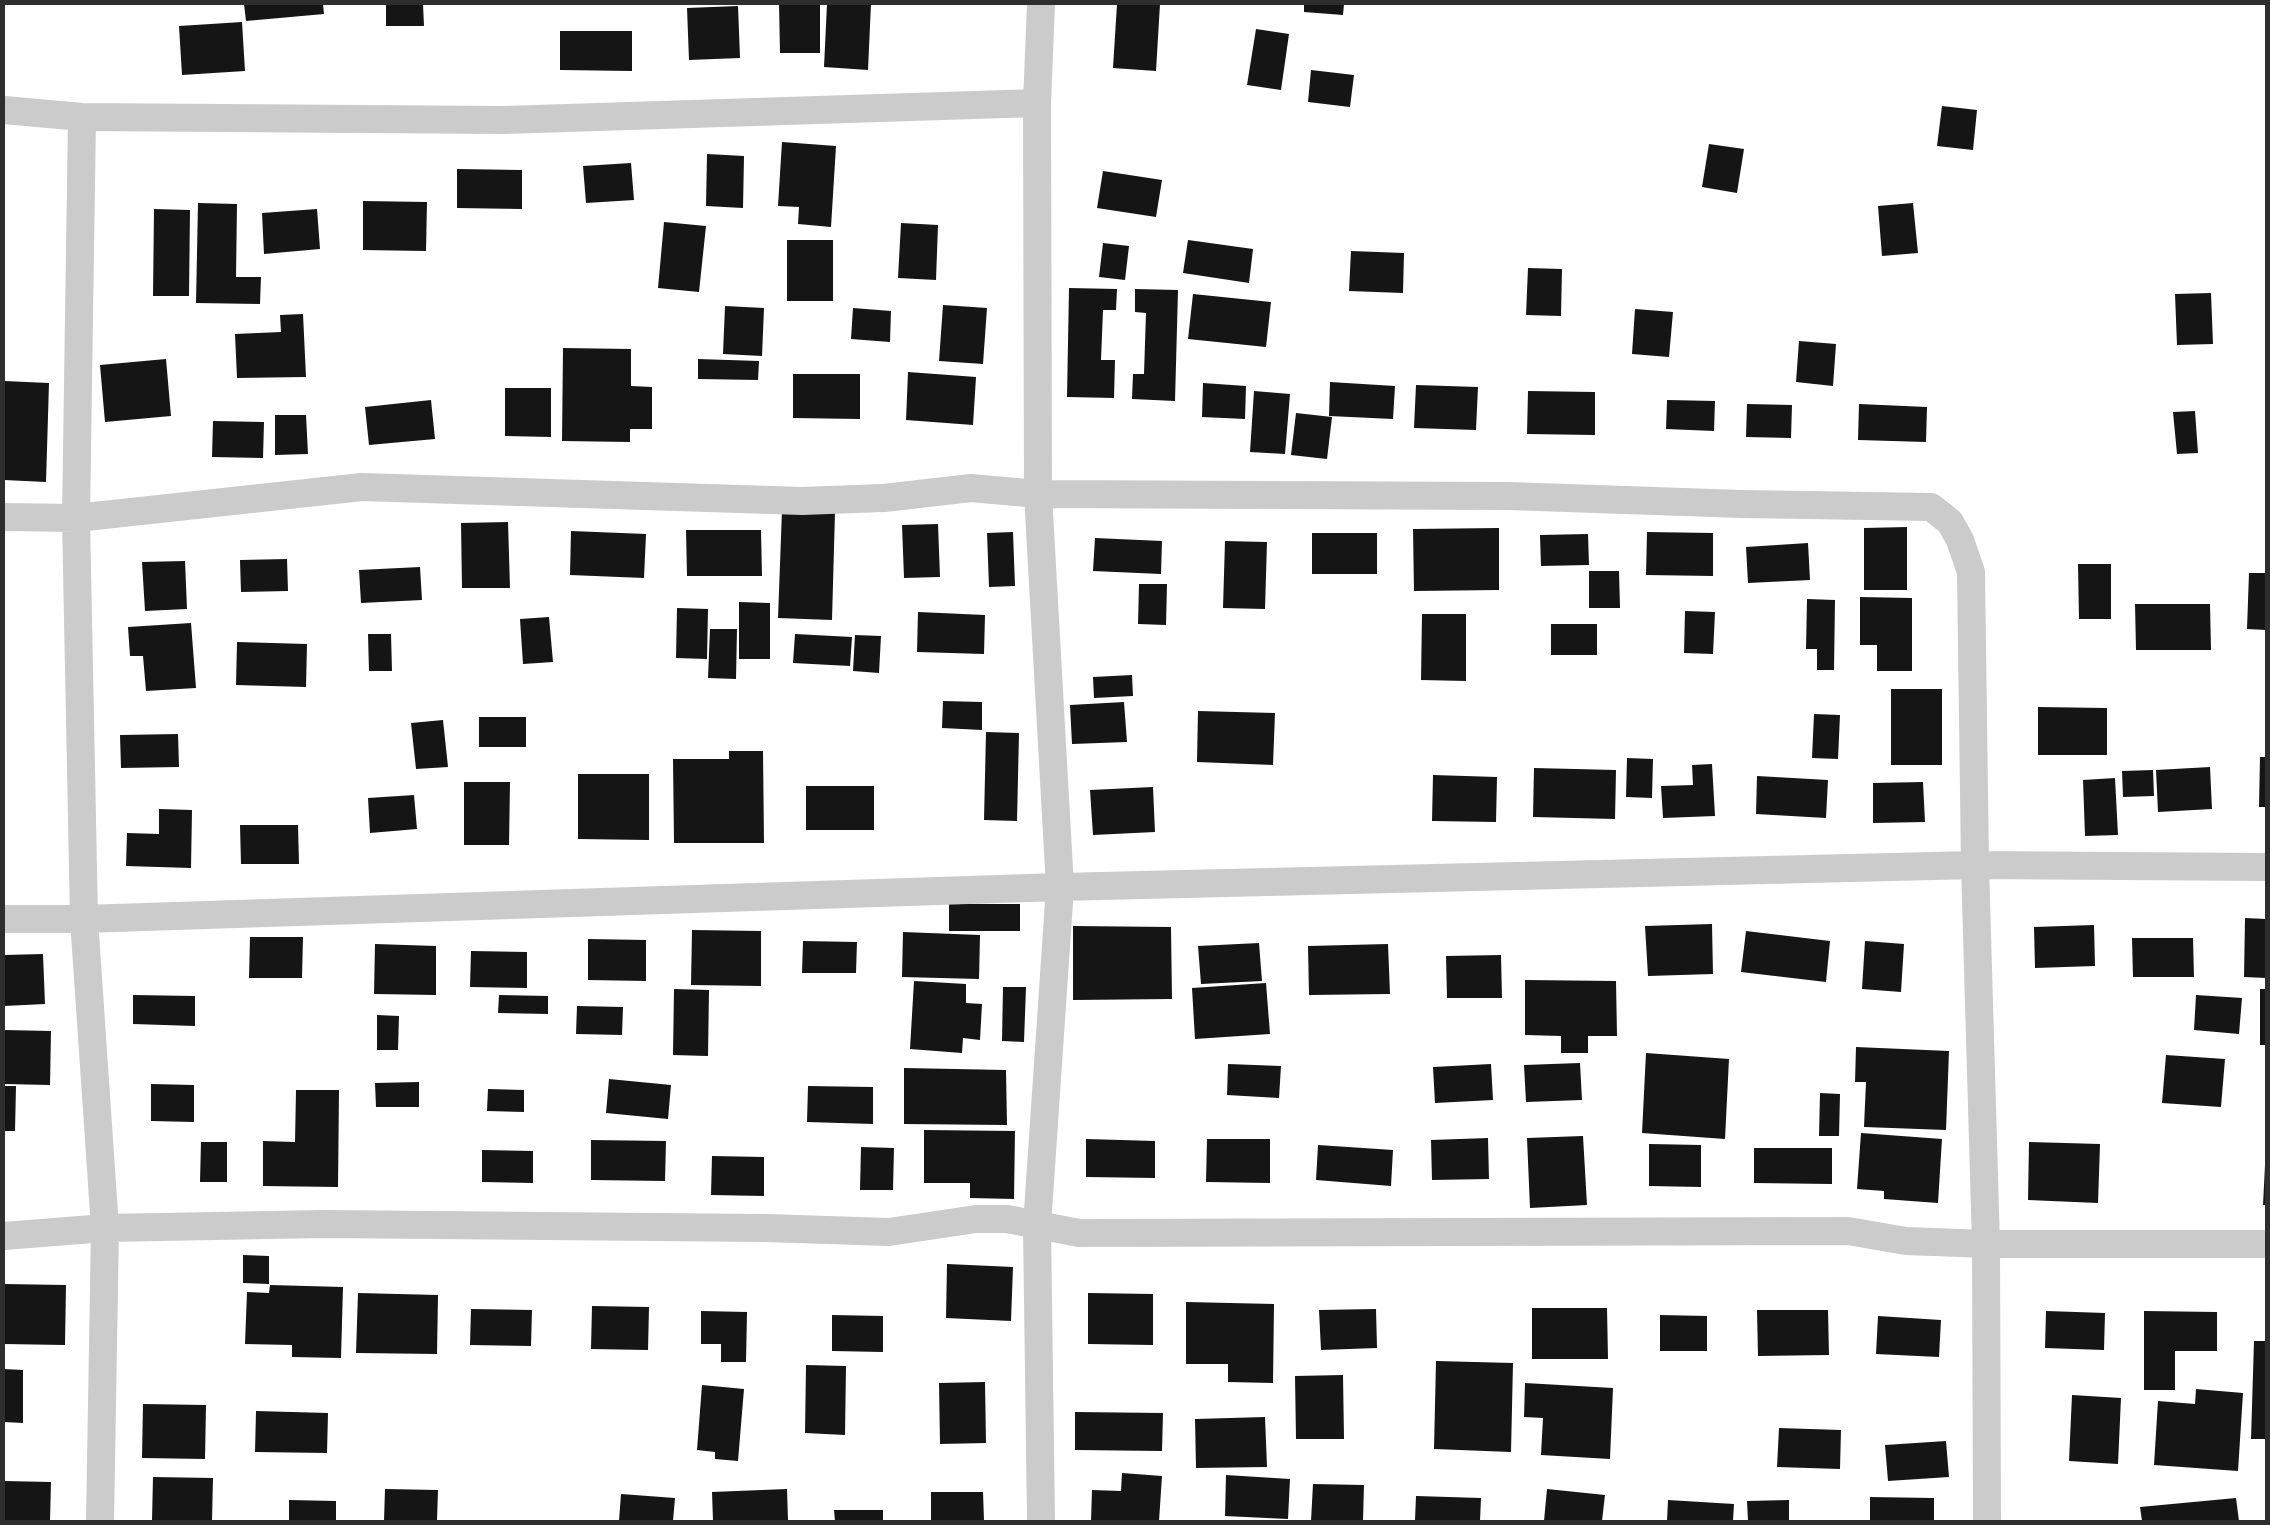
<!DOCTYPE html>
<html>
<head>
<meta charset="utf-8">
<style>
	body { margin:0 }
	#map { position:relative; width:2270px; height:1525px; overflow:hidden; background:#fff; font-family:Arial,sans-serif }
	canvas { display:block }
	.frame { position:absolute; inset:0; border:5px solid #2e2e2e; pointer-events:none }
</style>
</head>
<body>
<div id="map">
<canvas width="2270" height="1525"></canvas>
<div class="frame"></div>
</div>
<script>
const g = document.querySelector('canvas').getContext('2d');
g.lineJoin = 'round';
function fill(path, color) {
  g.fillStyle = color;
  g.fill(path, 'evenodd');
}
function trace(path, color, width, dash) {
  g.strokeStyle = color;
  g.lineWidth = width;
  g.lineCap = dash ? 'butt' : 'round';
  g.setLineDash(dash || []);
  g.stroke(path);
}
const building = new Path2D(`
	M244,4H323L324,14L246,21Z
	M386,4H423L424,26H386Z
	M779,4H820V53H780Z
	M827,4H871L868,70L824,67Z
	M1117,4H1160L1156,71L1113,68Z
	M1304,4H1344L1343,15L1304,12Z
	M738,6L740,58L689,60L687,8Z
	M242,22L245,71L182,75L179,26Z
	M1256,29L1289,34L1281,90L1247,85Z
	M560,31H632V71L560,70Z
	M1311,70L1354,75L1350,107L1308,102Z
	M1942,106L1977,110L1973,150L1937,146Z
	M782,142L836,146L831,227L798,224L799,207L778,206Z
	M1709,144L1744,149L1737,193L1702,187Z
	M707,154L744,156L743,208L706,206Z
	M631,163L634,200L586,203L583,166Z
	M457,169L522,170V209L457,208Z
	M1103,171L1162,180L1156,217L1097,208Z
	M363,201L427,202L426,251L363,250Z
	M198,203L237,204L236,277H261L260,304L196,303Z
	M1913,203L1918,253L1882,256L1878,206Z
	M154,209L190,210L189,296H153Z
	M317,209L320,249L264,254L262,213Z
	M664,222L706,226L699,292L658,288Z
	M901,223L938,225L936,280L898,278Z
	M787,240H833V301H787Z
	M1188,240L1253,249L1249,283L1183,273Z
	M1103,243L1129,246L1125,280L1099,277Z
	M1351,251L1404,253L1403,293L1349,291Z
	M1528,268L1562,269L1561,316L1526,315Z
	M1069,288L1117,289L1116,310H1103L1101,360H1115L1114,398L1067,397Z
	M1135,289L1178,290L1175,401L1132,399L1133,374H1144L1146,313L1135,312Z
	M2211,293L2213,344L2177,345L2175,294Z
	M1193,294L1271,302L1266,347L1188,339Z
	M943,305L987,308L983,364L939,361Z
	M725,306L764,308L762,356L723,354Z
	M853,308L891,311L890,342L851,339Z
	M1635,309L1673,312L1669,357L1632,354Z
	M303,314L306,377L237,378L235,334L281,332L280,315Z
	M1799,341L1836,344L1833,386L1796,382Z
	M563,348L631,349V386L652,387V429H630V442L562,441Z
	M166,359L171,416L105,422L100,365Z
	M698,359L759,361L758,380L698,379Z
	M908,372L976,377L973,425L906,420Z
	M793,374H860V419L793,418Z
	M4,381L49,383L46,482L4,480Z
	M1330,382L1395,386L1393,419L1329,416Z
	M1203,383L1246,386L1245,419L1202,417Z
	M1416,385L1478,387L1476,430L1414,428Z
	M505,388H551V437L505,436Z
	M1254,391L1290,394L1285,454L1250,452Z
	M1528,391L1595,392V435L1527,434Z
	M431,400L435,439L369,445L365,407Z
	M1667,400L1715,401L1714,431L1666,429Z
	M1747,404L1792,405L1791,438L1746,437Z
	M1859,404L1927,407L1926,442L1858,440Z
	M2195,411L2198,453L2177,454L2173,412Z
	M1296,413L1332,417L1327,459L1291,455Z
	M275,415H306L308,454L275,455Z
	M213,421L264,422L263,458L212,457Z
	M782,510L835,512L832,620L778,618Z
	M508,522L510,588H462L461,523Z
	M938,524L940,577L904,578L902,525Z
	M1907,527V590H1864V528Z
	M1499,528V590L1414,591L1413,529Z
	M686,530H761L762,576H687Z
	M571,531L646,534L644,578L570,575Z
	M1013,532L1015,586L989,587L987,533Z
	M1647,532L1713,533V576L1646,575Z
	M1312,533H1377V574H1312Z
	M1588,534L1589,565L1541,566L1540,535Z
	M1095,538L1162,541L1161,574L1093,571Z
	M1225,541L1267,542L1265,609L1223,608Z
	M1808,543L1810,580L1748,583L1746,547Z
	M287,559L288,591L241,592L240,560Z
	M185,561L187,609L145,611L142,562Z
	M2078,564H2111V619H2079Z
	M420,567L422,600L361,603L359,570Z
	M1589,571H1619L1620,608H1589Z
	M2249,573H2266V630L2247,629Z
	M1139,584H1167L1166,625L1138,624Z
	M1860,597L1912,598V671H1877V645H1860Z
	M1807,599L1835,600L1834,670H1817V649H1806Z
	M739,602L770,603V659H739Z
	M2135,604H2210L2211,650H2136Z
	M677,608L708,609L707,659L676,658Z
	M1685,611L1715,612L1713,654L1684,653Z
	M918,612L985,615L984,654L917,652Z
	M1422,614H1466V681L1421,680Z
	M549,617L553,662L523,664L520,619Z
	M191,623L196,688L146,691L143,656H130L128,627Z
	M1551,624H1597V655H1551Z
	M710,629H737L736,679L708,678Z
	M368,634H391L392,671H369Z
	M795,634L852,637L850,666L793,663Z
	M855,635L881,636L879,673L853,671Z
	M237,642L307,644L306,687L236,685Z
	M1132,675L1133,696L1094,698L1093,677Z
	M1891,689H1942V765H1891Z
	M943,701L982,702V730L942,728Z
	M1124,702L1127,742L1072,744L1070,705Z
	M2038,707L2107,708V755H2038Z
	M1198,711L1275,713L1273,765L1197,762Z
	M1814,714L1840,715L1838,759L1812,758Z
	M479,717H526V747H479Z
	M443,720L448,767L416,769L411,723Z
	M986,732L1019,733L1017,821L984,820Z
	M178,734L179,767L121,768L120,735Z
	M729,751H763L764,843H674L673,759H729Z
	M2260,757H2266V807H2259Z
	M1627,758L1653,759L1652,798L1626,797Z
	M1712,764L1715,816L1663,818L1661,786L1693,785L1692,765Z
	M2210,767L2212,809L2158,812L2156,770Z
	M1534,768L1616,770L1615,819L1533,817Z
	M2153,770L2154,796L2123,797L2122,771Z
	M578,774H649V840L578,839Z
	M1433,775L1497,777L1496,822L1432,821Z
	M1757,776L1828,780L1826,818L1756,814Z
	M2115,778L2118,835L2085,836L2083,780Z
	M464,782H510L509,845H464Z
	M1923,782L1925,822L1873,823V783Z
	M806,786H874V830H806Z
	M1153,787L1155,832L1093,835L1090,790Z
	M414,795L417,829L370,833L368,798Z
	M159,809L192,810L191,868L126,866L127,833L159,834Z
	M240,825H298L299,864H241Z
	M949,904H1020V931H949Z
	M2245,918L2266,919V978L2244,977Z
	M1712,924L1713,974L1648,976L1645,926Z
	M2094,925L2095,966L2035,968L2034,927Z
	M1073,926L1171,927L1172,999L1073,1000Z
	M692,930L761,931V986L691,985Z
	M1746,931L1830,941L1826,982L1741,972Z
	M903,932L980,935L979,979L902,977Z
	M250,937H303L302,978H249Z
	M2132,938H2193L2194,977H2133Z
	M588,939L646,940V981L588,980Z
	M803,941L857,942L856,973H802Z
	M1865,941L1904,944L1901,992L1862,989Z
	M1259,943L1262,981L1201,984L1198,946Z
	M375,944L436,946V995L374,994Z
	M1388,944L1390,994L1309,995L1308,946Z
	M471,951L527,952V988L470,987Z
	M43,954L45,1004L4,1006V955Z
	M1501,955L1502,998H1447L1446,956Z
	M1525,980L1616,981L1617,1036H1588V1053H1561V1036L1525,1035Z
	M914,981L966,984V1003L982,1004L980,1040L963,1038L962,1053L910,1049Z
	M1266,983L1270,1034L1195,1039L1192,988Z
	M1003,987H1026L1024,1042L1002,1041Z
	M674,989L709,990L708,1056L673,1055Z
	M2260,989H2266V1045H2260Z
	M133,995L195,996V1026L133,1024Z
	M499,995L548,996V1014L498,1013Z
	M2196,995L2242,998L2239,1034L2194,1030Z
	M577,1006L623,1007L622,1035L576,1034Z
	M377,1015L399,1016L398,1050H377Z
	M4,1030L51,1031L50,1085L4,1084Z
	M1856,1047L1949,1051L1946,1130L1864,1127L1866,1082H1855Z
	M1646,1053L1729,1059L1725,1139L1642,1133Z
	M2166,1055L2225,1059L2221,1107L2162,1103Z
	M1580,1063L1582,1100L1526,1102L1524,1065Z
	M1228,1064L1281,1066L1279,1098L1227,1095Z
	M1491,1064L1493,1100L1435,1103L1433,1067Z
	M904,1068L1006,1070L1007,1125L904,1124Z
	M609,1079L671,1085L668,1119L606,1113Z
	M419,1082V1107H376L375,1083Z
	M151,1084L194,1085V1122L151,1121Z
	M4,1086H16L15,1131H4Z
	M808,1086L873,1087V1124L807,1122Z
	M488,1089L524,1090V1112L487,1111Z
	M296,1090H339L338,1187L263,1186V1141L295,1142Z
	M1820,1093L1840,1094L1839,1136H1819Z
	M924,1130L1015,1131L1014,1199L970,1198V1183H924Z
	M1861,1133L1942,1139L1938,1203L1884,1199V1191L1857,1189Z
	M1583,1136L1587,1205L1530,1208L1527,1138Z
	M1488,1138L1489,1179L1432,1180L1431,1140Z
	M1086,1139L1155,1141V1178L1086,1177Z
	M1207,1139H1270V1183L1206,1182Z
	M591,1140L666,1141L665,1181L591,1180Z
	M201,1142H227V1182H200Z
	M2029,1142L2100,1144L2098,1203L2028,1200Z
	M1649,1144L1701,1145V1187L1649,1186Z
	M1318,1145L1393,1150L1391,1186L1316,1180Z
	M861,1147L894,1148L893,1190H860Z
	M1754,1148H1832V1184L1754,1183Z
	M482,1150L533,1151V1183L482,1182Z
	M712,1156L764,1157V1196L711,1195Z
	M2265,1165H2266V1205H2263Z
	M243,1255L269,1256V1284L243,1283Z
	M947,1264L1013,1267L1011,1321L946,1318Z
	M4,1284L66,1285L65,1345L4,1344Z
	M270,1285L343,1287L341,1358L292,1357V1345L245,1344L247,1292L269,1293Z
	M358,1293L438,1295L437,1354L356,1353Z
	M1088,1293L1153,1294V1345L1088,1344Z
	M1186,1302L1274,1304L1273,1383L1228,1382V1364H1186Z
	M592,1306L649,1307L648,1350L591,1349Z
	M1532,1308H1607L1608,1359H1532Z
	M471,1309L532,1310L531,1346L470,1345Z
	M1376,1309L1377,1348L1321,1350L1319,1310Z
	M1757,1310H1828L1829,1355L1758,1356Z
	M701,1311L747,1312L746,1362H721V1344H701Z
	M2046,1311L2105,1313L2104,1350L2045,1348Z
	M2144,1311L2217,1312V1351H2175V1390H2144Z
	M832,1315L883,1316V1352L832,1351Z
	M1660,1315L1707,1316V1351H1660Z
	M1878,1316L1941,1320L1939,1357L1876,1354Z
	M2254,1341H2266V1439H2251Z
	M1436,1361L1513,1363L1511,1452L1434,1449Z
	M806,1365L846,1366L845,1435L805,1433Z
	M4,1369L23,1370V1423L4,1422Z
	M1343,1375L1344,1439H1296L1295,1376Z
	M985,1382L986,1443L940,1444L939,1383Z
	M1525,1383L1613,1388L1610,1459L1541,1455L1543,1418L1524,1417Z
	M702,1385L744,1389L738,1461L715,1459V1452L697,1450Z
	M2196,1389L2243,1393L2238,1471L2154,1465L2158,1401L2195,1404Z
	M2072,1395L2121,1398L2118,1464L2069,1461Z
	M143,1404L206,1405L205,1459L142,1458Z
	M256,1411L328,1413L327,1453L255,1452Z
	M1075,1412L1163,1413L1162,1451L1075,1450Z
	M1265,1417L1267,1467L1196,1468L1195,1419Z
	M1779,1428L1841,1430L1840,1469L1777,1467Z
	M1946,1441L1949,1477L1888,1481L1885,1445Z
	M1122,1473L1162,1476L1159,1521H1091L1092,1490L1121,1491Z
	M1226,1475L1290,1479L1288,1519L1225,1516Z
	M153,1477L213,1478L212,1521H152Z
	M4,1481L51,1482L50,1521H4Z
	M1313,1484L1364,1485L1363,1521H1311Z
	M385,1489L438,1490L437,1521H384Z
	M787,1489L788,1521H713L712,1492Z
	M1547,1489L1605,1495L1602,1521H1544Z
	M931,1492H983L984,1521H931Z
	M621,1494L675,1498L673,1521H619Z
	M1416,1496L1481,1498L1480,1521L1415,1520Z
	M1870,1497L1934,1498V1521H1870Z
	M2236,1498L2239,1521H2142L2140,1507Z
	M289,1500L336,1501V1521H289Z
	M1668,1500L1734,1504L1733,1521H1667Z
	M1789,1500V1521H1748L1747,1501Z
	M834,1510H883V1521H835Z`);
const minor = new Path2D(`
	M1041,4L1037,103L1038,494L1060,887L1037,1226L1041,1521
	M4,110L82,117L504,120L1037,103
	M82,117L76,518L84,919L105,1228L100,1521
	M4,517L76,518L362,487L802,501L884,498L971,488L1038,494L1508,496L1742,504L1931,507L1950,522L1960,540L1971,572L1975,865L1986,1244L1987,1521
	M4,919H84L1060,887L1975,865L2266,867
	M4,1236L105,1228L324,1224L766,1228L889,1232L976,1219H1007L1079,1233L1848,1231L1906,1241L1986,1244H2266`);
fill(building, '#151515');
trace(minor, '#cbcbcb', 28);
</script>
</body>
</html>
